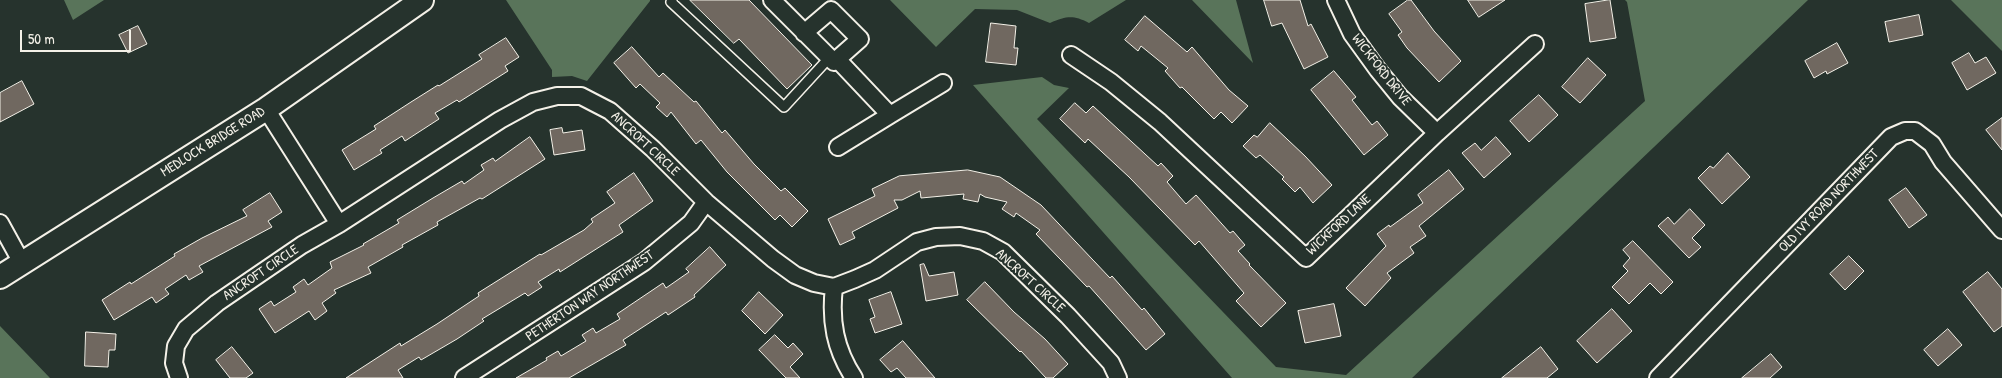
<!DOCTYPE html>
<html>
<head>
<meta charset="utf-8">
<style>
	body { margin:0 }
	#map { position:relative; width:2002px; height:378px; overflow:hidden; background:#26332d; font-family:"Patrick Hand",sans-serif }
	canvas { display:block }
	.scale { position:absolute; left:20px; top:30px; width:111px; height:22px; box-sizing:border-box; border:2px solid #f4f1e8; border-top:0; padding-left:6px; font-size:15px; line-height:18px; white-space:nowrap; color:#f4f1e8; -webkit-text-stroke:4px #26332d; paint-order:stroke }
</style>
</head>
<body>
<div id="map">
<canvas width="2002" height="378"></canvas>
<div class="scale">50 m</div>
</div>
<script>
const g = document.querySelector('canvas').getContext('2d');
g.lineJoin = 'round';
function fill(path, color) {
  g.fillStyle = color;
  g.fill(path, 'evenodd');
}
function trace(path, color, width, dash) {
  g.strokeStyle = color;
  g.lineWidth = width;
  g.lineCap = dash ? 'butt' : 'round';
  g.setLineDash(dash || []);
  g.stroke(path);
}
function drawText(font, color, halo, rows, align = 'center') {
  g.font = font + ' "Patrick Hand",sans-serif';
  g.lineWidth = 4;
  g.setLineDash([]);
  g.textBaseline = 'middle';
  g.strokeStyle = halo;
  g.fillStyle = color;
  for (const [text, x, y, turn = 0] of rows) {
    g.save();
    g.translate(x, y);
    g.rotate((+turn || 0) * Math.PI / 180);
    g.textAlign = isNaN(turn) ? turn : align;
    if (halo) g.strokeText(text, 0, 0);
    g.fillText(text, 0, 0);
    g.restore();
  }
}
const green = new Path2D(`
	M64,0H104L73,20Z
	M506,0H650V1L587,81L572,76L552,77V70Z
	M890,0H1126L1089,23C1073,15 1067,16 1050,23L1017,10L975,9L936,47Z
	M1192,0H1236L1253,63Z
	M1625,0H1808L1412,378H1232L973,85L1042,77L1054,85L1069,88L1037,119L1276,367L1346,375L1645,101L1627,2Z
	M1951,0H2002V51Z
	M0,326L50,378H0Z`);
const building = new Path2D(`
	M690,0H749L812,65L787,89L739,39L734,43Z
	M1264,0H1300L1308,26L1311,24L1328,57L1304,69L1282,23L1272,26Z
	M1408,0H1411L1434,31L1461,61L1439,82L1407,48L1398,35L1402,32L1389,14Z
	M1468,0H1505L1479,17Z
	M1610,0L1616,38L1590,42L1585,4Z
	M1919,15L1923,35L1889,42L1885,22Z
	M1145,16L1187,52L1192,47L1229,90L1248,106L1232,123L1221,112L1214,119L1182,87L1180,88L1165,71L1168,68L1141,46L1138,51L1125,40Z
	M991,23L1016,26L1014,48H1018L1016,65L986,62Z
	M138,26L147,44L128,53L119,35Z
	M506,38L519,57L505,66L508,71L459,102L457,100L435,113L439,119L405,141L402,136L380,150L382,153L354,170L342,150L376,129L374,126L411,102L438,85L439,86L482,59L479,55Z
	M1837,43L1848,63L1827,74L1826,71L1814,78L1805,61Z
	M632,47L659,77L663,73L694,102L696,101L722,133L725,130L754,164L781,191L785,188L808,211L792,227L780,215L775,220L727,172L701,140L696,144L671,112L667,117L656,107L660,103L640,84L636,88L614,63Z
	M1969,53L1975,63L1986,57L1996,73L1967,90L1952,63Z
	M1588,58L1606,75L1580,103L1562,87Z
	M1334,71L1356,97L1352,100L1372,125L1377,121L1388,135L1364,155L1311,90Z
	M22,81L34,104L0,122V93Z
	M1539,95L1558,115L1529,142L1510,121Z
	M1075,103L1086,113L1093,106L1158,166L1161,163L1173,176L1167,182L1186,204L1196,195L1230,233L1233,231L1245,245L1238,251L1250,264L1249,265L1286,303L1261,327L1236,301L1244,293L1199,241L1195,245L1129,177L1088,139L1085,143L1060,119Z
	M2002,118V150L1986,130Z
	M1270,123L1305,156L1332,185L1313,203L1300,187L1295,192L1282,179L1284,177L1260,155L1256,158L1243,146L1254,135L1257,137Z
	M562,128L563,133L582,130L585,150L554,155L550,130Z
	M530,137L545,159L482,199L480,198L437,222L438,225L402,245L403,247L368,267L371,273L334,290L336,293L322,303L327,311L315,320L309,311L275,333L259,309L271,301L274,306L296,292L293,287L304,279L308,285L332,268L330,262L364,245L363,244L399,223L397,220L433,198L462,181L464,184L484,170L481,165L493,158L495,161Z
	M1496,137L1511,154L1484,178L1462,153L1475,143L1481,150Z
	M1728,153L1750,177L1722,204L1698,178L1710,166L1713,168Z
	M968,170L1000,177L1041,205L1110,278L1112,276L1142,310L1144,308L1165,334L1146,350L1089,286L1087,287L1036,234L1040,230L1016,213L1014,217L1002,209L1007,202L985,197L980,194L978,202L963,199L964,194L921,198L920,191L902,200H894L898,208L852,232L855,238L840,245L828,219L875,196L872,189L899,176Z
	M1449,170L1464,189L1419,226L1426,236L1410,247L1414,253L1387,273L1391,278L1365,306L1346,288L1386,246L1377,234L1389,225L1390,227L1423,203L1418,195Z
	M634,173L653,201L619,225L623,232L560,272L559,269L538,282L542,287L528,296L525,293L482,319L484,321L457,339L421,360L419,357L398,370L403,378H346L400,343L401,346L437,324L479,296L478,293L540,254L541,255L584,230L593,222L591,219L615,203L607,192Z
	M1906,188L1927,215L1909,228L1889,200Z
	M270,193L282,212L268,221L272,227L199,266L203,272L189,280L186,275L165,289L169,294L156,303L152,297L114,320L102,300L130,282L131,284L175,256L174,254L202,238L247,216L243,210Z
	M1690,209L1705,225L1692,238L1701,247L1689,258L1658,226L1668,217L1674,224Z
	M1633,241L1673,282L1661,294L1650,283L1629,304L1612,287L1628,271L1623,266L1630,258L1623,250Z
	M710,247L726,265L694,295L695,297L668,315L666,312L623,340L626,345L569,378H516L547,360L546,358L558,351L561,356L586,341L582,335L593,328L596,333L620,319L617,314L663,283L666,288L689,272L686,269Z
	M1849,256L1864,271L1845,290L1830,274Z
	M924,264L929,276L954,272L958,295L926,301L920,265Z
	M1988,272L2002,289V326L1994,332L1963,292Z
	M985,282L1014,312L1045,339L1068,364L1053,378H1046L1021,351L1020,352L967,300Z
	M759,292L783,315L765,334L742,311Z
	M891,292L902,324L875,333L870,319L875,317L869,300Z
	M1334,304L1341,336L1305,343L1298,311Z
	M1612,309L1632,331L1597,363L1577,341Z
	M1948,329L1962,345L1938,366L1924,350Z
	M86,332L116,334L115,350H109L108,367L85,366Z
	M775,335L788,348L793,343L803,354L790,367L800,378H786L759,350Z
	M903,341L935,378H906L897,368L891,372L880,360Z
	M232,347L253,373L246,378H230L216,360Z
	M1541,347L1558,369L1547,378H1502Z
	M1771,354L1782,367L1770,378H1742Z`);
const lane = new Path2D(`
	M672,0L671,2L784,107L829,58`);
const street = new Path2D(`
	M772,0L834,62L860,39L831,10L804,33
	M1336,0L1352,34L1378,70L1400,97L1437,133
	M1071,55L1111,82L1160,122L1306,258L1437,133L1535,44
	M837,59L890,115L943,83
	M266,109L339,224
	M838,147L890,115
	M0,223L22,263
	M834,287C830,321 835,349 854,378
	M179,378L174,363L176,346L186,329L217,303L302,245L339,224L500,120L533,102L557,96H581L610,111L653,149L706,202L773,259L795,275L814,283L834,287L855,279L875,270L917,242L936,237L960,236L983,241L1003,252L1068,316L1111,363L1118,378
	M464,378L644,262L691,223L706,202
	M1658,378L1891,137L1905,131H1915L1932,144L1943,162L2002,230`);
const secondary = new Path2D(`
	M0,277L266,109L422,0`);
const streetNames = [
	["WICKFORD DRIVE",1381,70,52],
	["MEDLOCK BRIDGE ROAD",213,142,-32],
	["ANCROFT CIRCLE",645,144,43],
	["OLD IVY ROAD NORTHWEST",1829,201,-46],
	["WICKFORD LANE",1339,225,-43],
	["ANCROFT CIRCLE",261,273,-34],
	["ANCROFT CIRCLE",1030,281,42],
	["PETHERTON WAY NORTHWEST",590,296,-34]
];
fill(green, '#59745a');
fill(building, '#706860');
trace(building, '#f4f1e8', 1);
trace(lane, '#f4f1e8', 12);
trace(street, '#f4f1e8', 20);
trace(secondary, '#f4f1e8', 26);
trace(lane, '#26332d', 9);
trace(street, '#26332d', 16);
trace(secondary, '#26332d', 22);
drawText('14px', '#f4f1e8', '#26332d', streetNames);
</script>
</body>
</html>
